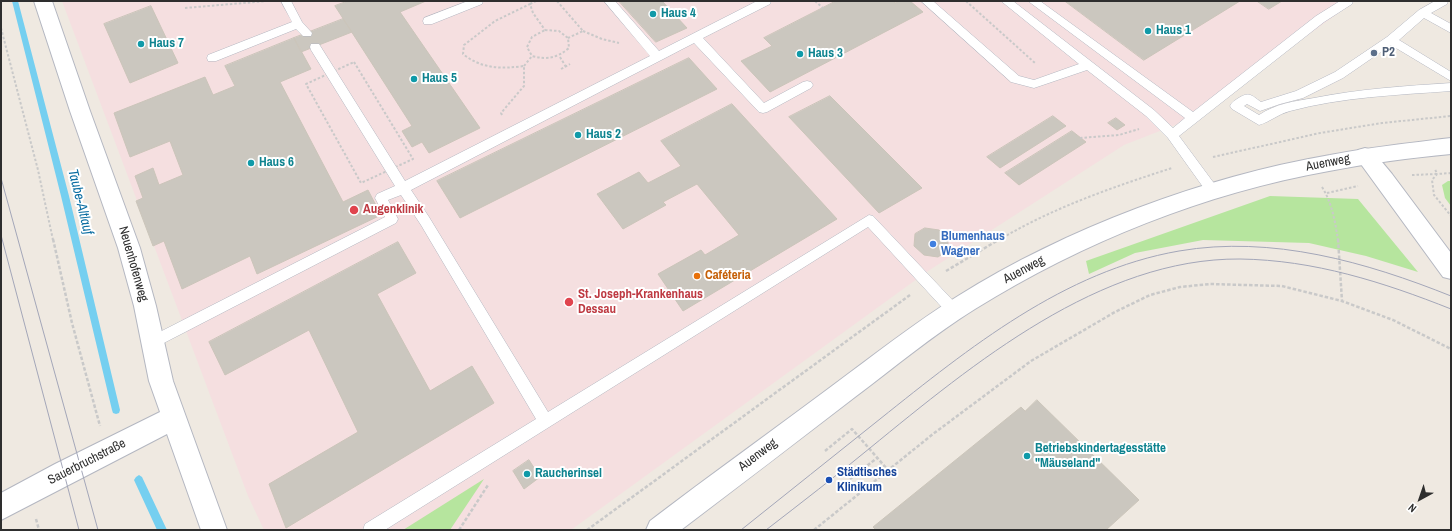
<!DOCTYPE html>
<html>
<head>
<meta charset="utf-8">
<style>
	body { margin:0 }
	#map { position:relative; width:1452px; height:531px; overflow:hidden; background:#efe9e1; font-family:"Archivo Narrow",sans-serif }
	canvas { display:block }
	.frame { position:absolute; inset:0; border:2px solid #2e2e2e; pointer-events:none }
	.north { position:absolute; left:1400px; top:479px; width:40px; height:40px; -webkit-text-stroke:3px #fff; paint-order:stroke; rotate:220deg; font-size:11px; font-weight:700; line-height:16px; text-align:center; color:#2e2e2e }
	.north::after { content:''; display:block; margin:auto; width:14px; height:18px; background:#2e2e2e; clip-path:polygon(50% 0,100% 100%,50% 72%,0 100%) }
</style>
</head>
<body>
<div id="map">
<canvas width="1452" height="531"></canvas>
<div class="frame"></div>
<div class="north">N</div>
</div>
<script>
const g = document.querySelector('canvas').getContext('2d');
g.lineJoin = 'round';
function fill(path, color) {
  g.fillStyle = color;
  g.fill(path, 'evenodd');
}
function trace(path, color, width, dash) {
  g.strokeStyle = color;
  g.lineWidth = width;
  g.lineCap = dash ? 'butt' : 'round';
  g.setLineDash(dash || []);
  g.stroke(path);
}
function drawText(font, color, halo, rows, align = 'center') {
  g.font = font + ' "Archivo Narrow",sans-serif';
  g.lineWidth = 4;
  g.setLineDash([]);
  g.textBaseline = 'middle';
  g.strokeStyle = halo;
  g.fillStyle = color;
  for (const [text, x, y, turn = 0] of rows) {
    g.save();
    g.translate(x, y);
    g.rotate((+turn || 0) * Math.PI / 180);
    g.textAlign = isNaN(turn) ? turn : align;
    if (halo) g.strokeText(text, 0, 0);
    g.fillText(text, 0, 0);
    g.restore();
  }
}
const medical = new Path2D(`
	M62,1H1355L1193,118L1124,145L928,271L571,530H264L248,496Z`);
const green = new Path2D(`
	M1448,181H1451V206L1445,198L1442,185Z
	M1270,196L1358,199L1418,272L1366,256L1309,243L1203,240L1135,253L1089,274L1086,261Z
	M484,479L450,530H403Z`);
const stream = new Path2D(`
	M12,1H18L69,196L120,410L119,413L116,414L113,413L112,410L61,196Z
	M139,475L142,477L167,530H157L134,480L136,477Z`);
const building = new Path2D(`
	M348,1H426L400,12L480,128L429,153L422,142L412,147L402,131L412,126L335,6Z
	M619,1H662L687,28L656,42Z
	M836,1H893L895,3L899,1H910L923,12L770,92L741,61L772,46L764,38Z
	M1065,1H1240L1144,60Z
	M1257,1H1282L1269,9Z
	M151,6L178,63L130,83L104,24Z
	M343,19L352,32L301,52L294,38Z
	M294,38L311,69L280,82L343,202L368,190L381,215L257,274L250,256L182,289L164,241L153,246L136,201L143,198L135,176L153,168L159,185L183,175L170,141L130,157L114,113L205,77L213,95L235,86L225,66Z
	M689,58L717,89L460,218L437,181Z
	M830,96L922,188L879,213L789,117Z
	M732,104L837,219L683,311L658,274L701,250L705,255L739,235L697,184L663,202L666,205L623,229L597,194L639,172L648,183L681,166L661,141Z
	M1053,116L1066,126L1000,168L987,157Z
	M1116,118L1125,125L1117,130L1108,123Z
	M1072,131L1086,142L1019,185L1005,173Z
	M925,228L939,230L948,239V250L938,257L924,255L914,246L915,234Z
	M398,242L416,273L377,294L430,391L472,366L494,403L286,528L269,484L358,432L309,330L225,375L209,342Z
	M1037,400L1139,500L1106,530H876L873,527L1021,407L1025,411Z
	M529,460L540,477L524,489L513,471Z`);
const pathFar1 = new Path2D(`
	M557,1L583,31L568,38
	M815,1L823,8
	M966,1L1035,63
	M530,4L536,1
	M185,8L267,1
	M1,28L38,170L53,240
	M545,30L559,31L568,38L569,48C557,58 547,60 532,56L527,47L532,37Z
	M583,31L602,39L619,43
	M560,57L566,67
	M354,62L413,159L361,183L306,84Z
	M524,66L532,56
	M561,69L570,64
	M502,115L501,113L524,86V66C501,69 482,69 463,54L464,45L495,21L530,4L533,13L545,30
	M1080,138L1119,135L1139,129
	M1213,157L1320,133L1382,123L1451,116
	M1451,173L1437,174L1432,180L1434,195L1451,216
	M1412,175L1437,174L1435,169
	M1322,187C1332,203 1335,221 1338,240
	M1327,193L1358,186
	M999,240C1052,208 1113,187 1172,168`);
const path = new Path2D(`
	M53,239L72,323L100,426
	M1338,239L1342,301
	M946,271L1000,239
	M825,451L852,429L888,470
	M850,479L877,458
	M36,519L39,530
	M459,530L488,485
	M587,530L910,295
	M814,530L933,434L1031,361L1115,312L1150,295L1180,287L1210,284L1282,286L1342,301L1393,320L1451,349`);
const lane = new Path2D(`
	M281,1H291L302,22L312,33L311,36H303L296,29L216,61H208L207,58L208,55L292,22Z
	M468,1H483L482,4L432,24H424L423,21L424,18Z
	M604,1H615L659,51L757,1H771L770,4L703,38L764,103L803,82L807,81L811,82L813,85L811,88L767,112L763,113L759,112L694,43L411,190L429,217L548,412L869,215L873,216L959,307L961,311L959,315L954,317L949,315L868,227L385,530H363L365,524L536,419L421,225L401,195L388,200L398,219L396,223L158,346L153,348L148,346L146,342L148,338L385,217L375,198L377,194L395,186L311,50L310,47L311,44H319L405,181L650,56Z
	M921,1H933L1019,76L1034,80L1079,64L1001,1H1013L1154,110L1173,128L1185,118L1028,1H1040L1193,112L1316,16L1340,1H1353L1352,4L1324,22L1179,136L1216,186L1218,190L1216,194L1212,195L1208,194L1168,138L1146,116L1087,70L1034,88L1011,82Z
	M1435,1H1448L1447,4L1431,13L1451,24V33L1424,18L1399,40L1451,72V81L1391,45L1343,78L1303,98L1280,104L1260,111L1247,104L1244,106L1259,115C1275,104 1295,101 1314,98C1359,89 1405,86 1451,83V91C1397,95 1342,97 1290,111C1278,114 1270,122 1259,125L1232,109L1230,106C1232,102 1234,101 1237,99C1249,91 1251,95 1261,102L1296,91L1335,72L1387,37L1419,10Z`);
const street = new Path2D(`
	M34,1H52L90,111L140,248L156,306L173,381L227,530H201L167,434L1,520V493L55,464L160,412L149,381L134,306L118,248L70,111Z
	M1365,148L1372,150L1392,174L1451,253V279L1443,277L1355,156L1358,150Z`);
const secondary = new Path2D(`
	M1451,138V154C1410,158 1370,163 1329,171C1205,193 1083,242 975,309C933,335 895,367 855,397C797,442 739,486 681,530H646L650,521C710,475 772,431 832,386C874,355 914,323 958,296C1067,228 1203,177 1330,155C1370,147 1410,143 1451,138Z`);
const tram = new Path2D(`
	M1,178L98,530
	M1,235L79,530
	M741,530C787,493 834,456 880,419C969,348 1064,271 1179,251C1272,235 1366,262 1451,296
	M766,530C801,503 836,476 870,448C973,364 1100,258 1240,259C1314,260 1383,282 1451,309`);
const markers = [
	[653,14,4,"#0f9aa8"],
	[1148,31,4,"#0f9aa8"],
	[141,44,4,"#0f9aa8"],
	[1374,53,4,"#5c6f8a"],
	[800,54,4,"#0f9aa8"],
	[414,79,4,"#0f9aa8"],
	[578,135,4,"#0f9aa8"],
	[251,163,4,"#0f9aa8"],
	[354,210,5,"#e0444e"],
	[933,244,4,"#3f7fe0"],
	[697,276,4,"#e8710a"],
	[569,302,5,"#e0444e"],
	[1027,456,4,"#0f9aa8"],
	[527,474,4,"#0f9aa8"],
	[829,480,4,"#1a4fb4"]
];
const cultureNames = [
	["Haus 4",661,14],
	["Haus 1",1156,31],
	["Haus 7",149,44],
	["Haus 3",808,54],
	["Haus 5",422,79],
	["Haus 2",586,135],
	["Haus 6",259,163],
	["Betriebskindertagesstätte",1035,449],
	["\"Mäuseland\"",1035,464],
	["Raucherinsel",535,474]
];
const serviceNames = [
	["P2",1382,53]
];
const streetNames = [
	["Auenweg",1328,163,-11],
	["Neuenhofenweg",133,264,74],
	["Auenweg",1024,270,-28],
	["Auenweg",758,455,-37],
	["Sauerbruchstraße",87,462,-27]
];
const healthNames = [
	["Augenklinik",363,210],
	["St. Joseph-Krankenhaus",578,295],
	["Dessau",578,310]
];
const shopNames = [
	["Blumenhaus",941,237],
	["Wagner",941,252]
];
const foodNames = [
	["Caféteria",705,276]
];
const transitNames = [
	["Städtisches",837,473],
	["Klinikum",837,488]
];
const waterNames = [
	["Taube-Altlauf",80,202,76]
];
fill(medical, '#f5dfe0');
fill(green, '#b6e59e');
fill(stream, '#75cff0');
fill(building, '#cbc7bf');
trace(building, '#cbc5ba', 1);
trace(lane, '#b4b7c1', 1);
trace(street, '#b4b7c1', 2);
trace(secondary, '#b4b7c1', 2);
trace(pathFar1, '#c9c9c9', 2, [2.5, 2]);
trace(path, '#c9c9c9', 2.5, [3.5, 2]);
fill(lane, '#fff');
fill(street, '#fff');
fill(secondary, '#fff');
trace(tram, '#a3a6b8', 1);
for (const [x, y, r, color] of markers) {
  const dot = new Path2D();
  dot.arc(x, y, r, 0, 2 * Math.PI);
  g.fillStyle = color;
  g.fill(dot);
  trace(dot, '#fff', 1.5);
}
drawText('bold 13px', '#0d838f', '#fff', cultureNames, 'left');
drawText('bold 13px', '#4e5e75', '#fff', serviceNames, 'left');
drawText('13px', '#2e2e2e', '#fff', streetNames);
drawText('bold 13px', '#be3a42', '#fff', healthNames, 'left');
drawText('bold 13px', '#366cbe', '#fff', shopNames, 'left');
drawText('bold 13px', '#c56008', '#fff', foodNames, 'left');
drawText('bold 13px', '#164399', '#fff', transitNames, 'left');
drawText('italic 14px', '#0d6fa3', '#fff', waterNames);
</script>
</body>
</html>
